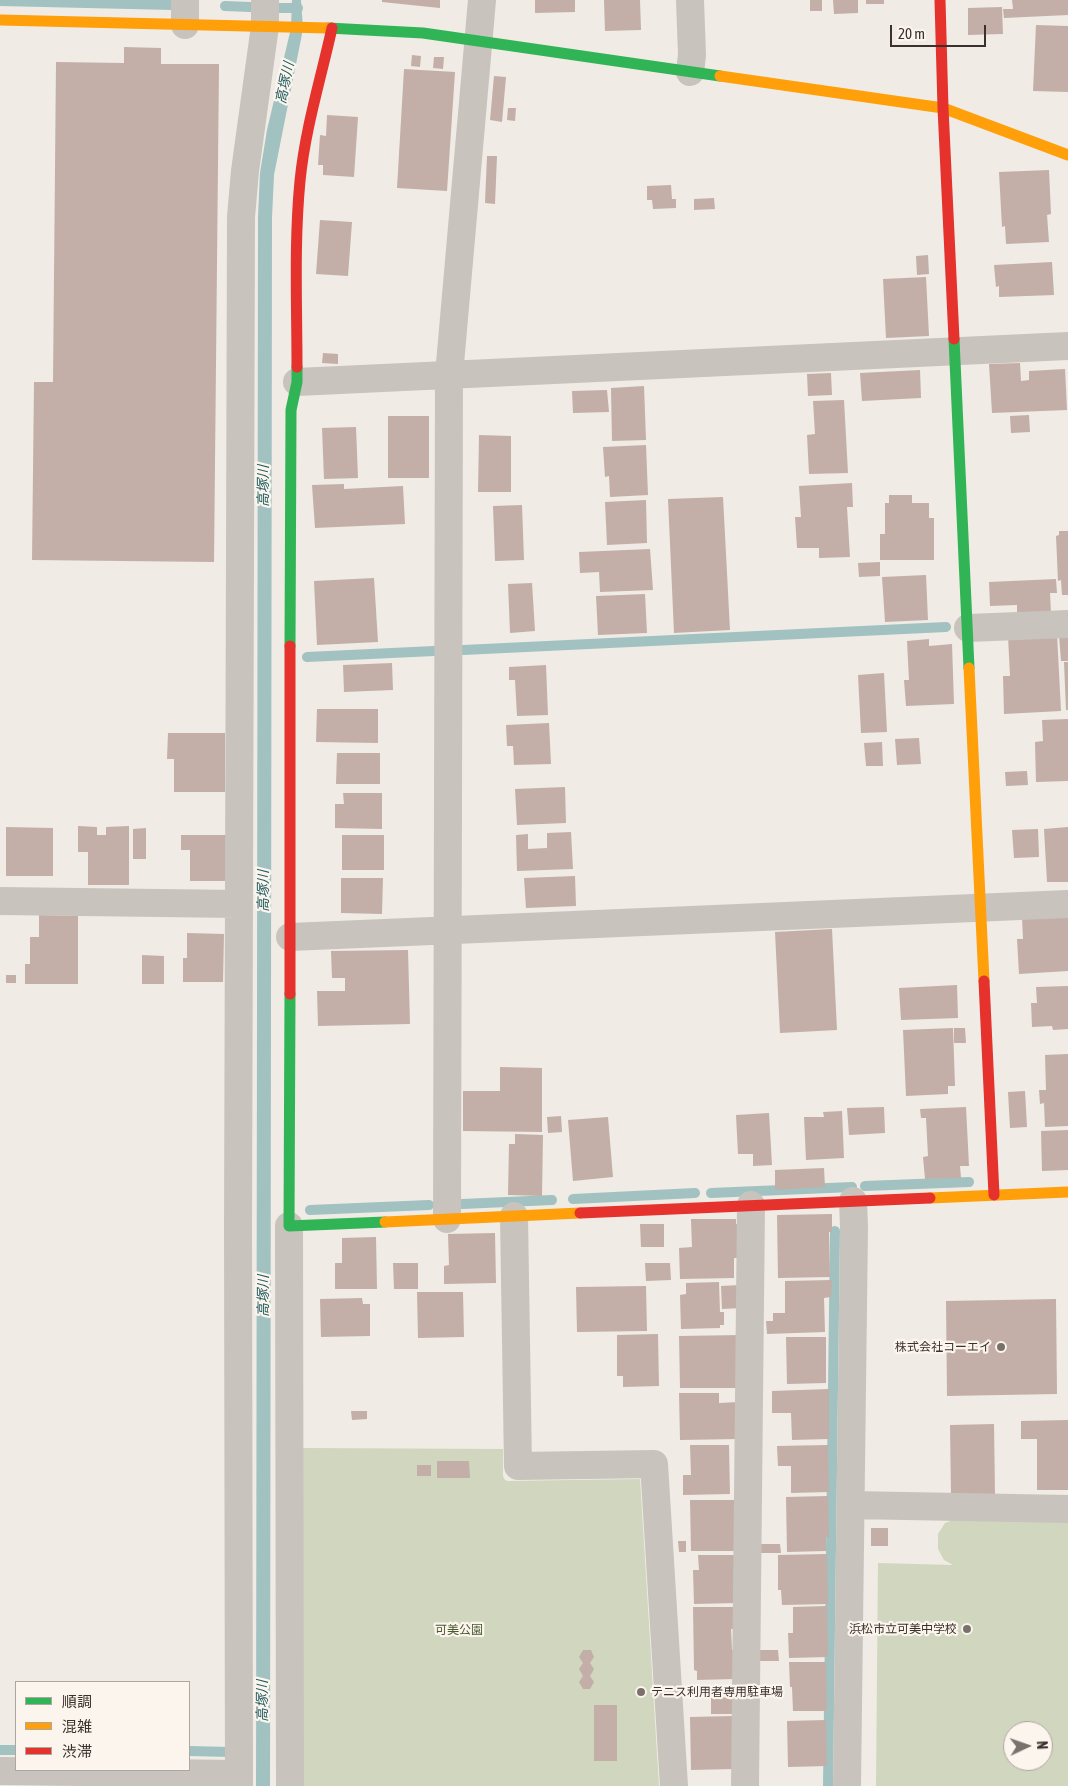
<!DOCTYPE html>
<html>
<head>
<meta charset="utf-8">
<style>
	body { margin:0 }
	#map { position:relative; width:1068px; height:1786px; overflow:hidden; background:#f0ebe5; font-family:"Asap Condensed","Noto Sans JP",sans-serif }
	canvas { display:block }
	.legend { position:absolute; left:15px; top:1681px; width:175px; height:90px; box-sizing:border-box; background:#fbf5ee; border:1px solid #aea6a0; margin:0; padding:6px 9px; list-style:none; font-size:15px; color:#3b302b }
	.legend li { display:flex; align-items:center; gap:10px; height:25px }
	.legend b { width:25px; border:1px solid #aea6a0 }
	.north { position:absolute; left:1003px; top:1721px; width:50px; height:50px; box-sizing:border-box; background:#fbf5ee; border:1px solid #aea6a0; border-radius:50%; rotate:87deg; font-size:14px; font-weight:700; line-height:20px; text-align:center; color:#3b302b }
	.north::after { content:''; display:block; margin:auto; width:18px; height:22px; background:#7a716c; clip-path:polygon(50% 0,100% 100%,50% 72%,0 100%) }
	.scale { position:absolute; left:890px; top:25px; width:96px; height:22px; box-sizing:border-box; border:2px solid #3b302b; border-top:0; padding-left:6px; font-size:15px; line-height:18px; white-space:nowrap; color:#3b302b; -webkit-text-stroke:4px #fbf5ee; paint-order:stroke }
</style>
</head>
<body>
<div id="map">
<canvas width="1068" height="1786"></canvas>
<ul class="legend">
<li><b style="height:6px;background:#30b455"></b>順調</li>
<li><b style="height:6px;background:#ff9f0a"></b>混雑</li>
<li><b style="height:6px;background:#e5322d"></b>渋滞</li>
</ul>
<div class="north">N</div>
<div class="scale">20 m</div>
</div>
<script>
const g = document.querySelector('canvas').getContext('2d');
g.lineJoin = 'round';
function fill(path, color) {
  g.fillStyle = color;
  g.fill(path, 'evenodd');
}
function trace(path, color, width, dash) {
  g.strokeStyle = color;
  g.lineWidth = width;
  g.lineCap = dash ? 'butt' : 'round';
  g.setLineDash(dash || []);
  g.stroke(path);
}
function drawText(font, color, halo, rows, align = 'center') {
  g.font = font + ' "Asap Condensed","Noto Sans JP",sans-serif';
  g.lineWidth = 4.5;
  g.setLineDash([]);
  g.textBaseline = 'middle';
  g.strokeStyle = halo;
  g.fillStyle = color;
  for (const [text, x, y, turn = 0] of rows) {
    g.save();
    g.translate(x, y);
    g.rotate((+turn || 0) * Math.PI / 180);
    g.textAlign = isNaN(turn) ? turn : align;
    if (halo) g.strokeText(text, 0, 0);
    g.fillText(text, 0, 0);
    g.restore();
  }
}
const green = new Path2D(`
	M301,1448L503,1449V1476L505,1480L508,1481L640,1479L659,1786H302Z
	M956,1519L1068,1521V1786H876L878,1563L953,1565L944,1560L938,1549V1534L945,1523ZM1013,1731H1043V1761H1013Z`);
const water = new Path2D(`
	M292,0H301L303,29L274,175L272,218L270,1786H256L258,217L260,173L267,130L291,28Z`);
const stream = new Path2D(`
	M0,1L173,5
	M225,6L250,7
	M277,8H298
	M463,650L946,627
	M307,657L434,651
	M865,1186L969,1182
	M711,1193L852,1187
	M573,1199L695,1193
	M462,1204L552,1200
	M310,1210L429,1205
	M0,1750H16
	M189,1751L230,1752
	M828,1786L835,1231`);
const building = new Path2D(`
	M382,0H440V8L382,2Z
	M535,0H575V12L535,13Z
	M604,0H640L641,30L605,31Z
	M810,0H822V11H810Z
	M833,0H858V13L834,14Z
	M866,0H884V4H866Z
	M1012,0H1068V15L1004,18L1003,9H1013Z
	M1002,7L1003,34L968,35V8Z
	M1036,25L1068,26V92L1033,91Z
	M124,47L161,48V64H219L214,562L32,560L34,382H53L56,62L124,63Z
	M412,55L421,56L420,67L411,66Z
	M434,57H444L443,69L433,68Z
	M404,69L455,72L447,191L397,188Z
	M494,76L506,77L502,122L490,120Z
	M508,108H516L515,121L507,120Z
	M327,115L358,117L354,177L323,175V165H318L320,135L326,136Z
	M487,156H497L495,204L485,203Z
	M1049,170L1051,214L1047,215L1049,242L1006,244L1005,226L1002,227L999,172Z
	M671,185L672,199H676V208L653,209L652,200H647V186Z
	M714,198L715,209L694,210V199Z
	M320,220L352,222L348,276L316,274Z
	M928,255L929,274L917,275L916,256Z
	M1052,262L1054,295L999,297V286L996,287L994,265Z
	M926,277L929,336L886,338L883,279Z
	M323,353L338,354V364L322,363Z
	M1020,363L1021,381L1029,380V371L1065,369L1067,410L992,413L989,364Z
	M920,370L921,398L862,401L860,373Z
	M831,373L832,395L808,396L807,374Z
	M644,386L646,440L612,441L611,388Z
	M607,390L609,412L573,413L572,391Z
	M844,400L848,473L809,474L807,435L815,434L813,401Z
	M1029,415L1030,432L1011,433L1010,416Z
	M388,416H429V478H388Z
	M356,427L358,478L324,479L322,428Z
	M479,435L511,436V492H478Z
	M646,445L648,495L610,497L609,476L605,477L603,447Z
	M852,483L853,507H847L850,557L819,558V548H797L795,517H801L799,486Z
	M344,484V489L403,486L405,524L315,528L312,485Z
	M889,495H912V503H929V518H934V560H880V534H885V503H889Z
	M723,497L730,630L674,633L668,499Z
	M646,500L647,543L607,545L605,502Z
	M522,505L524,560L495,561L493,506Z
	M1059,531H1068V595H1062L1061,580L1058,581L1056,536L1059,535Z
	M650,549L653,590L600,592L599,572L580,573L579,552Z
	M880,562V576L859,577L858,563Z
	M926,575L928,620L885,622L882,577Z
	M374,578L378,642L317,645L314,581Z
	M1056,579L1057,593H1050L1051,614L1017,616V605L990,606L989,582Z
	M532,583L535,631L510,633L508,584Z
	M645,594L647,633L598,635L596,596Z
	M1057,634L1061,711L1004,714L1003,676H1010L1008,636Z
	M1059,635H1068V661H1061Z
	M929,639V646L952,644L954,704L906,706L904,680H909L907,641Z
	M1064,662H1068V710H1066Z
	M392,663L393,690L344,692L343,665Z
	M546,665L548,715L517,716L515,680H509V667Z
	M884,673L887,732L861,733L858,675Z
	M317,709H378V743L316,742Z
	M1068,719V781L1036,782L1035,742L1043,741L1042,720Z
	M549,723L551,764L514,765L513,746H507L506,725Z
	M168,733H225V792H174V759H167Z
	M919,738L921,764L897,765L895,739Z
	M882,742L883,766H866L864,743Z
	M337,753H380V784H336Z
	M1027,771L1028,785L1006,786L1005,772Z
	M565,787L566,823L517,825L515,789Z
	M343,793H382V829L335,828V804H344Z
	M78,826L97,827V835H106V827L129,826V885H88V852H78Z
	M6,827L53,828V876H6Z
	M1068,827V882H1047L1044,829Z
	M146,828V859H133V829Z
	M1038,829L1039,857L1014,858L1012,830Z
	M571,832L573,869L517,871L516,835L528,834V849L547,848V833Z
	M181,835H226V881H190V850H181Z
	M342,835H384V870H342Z
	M575,876L576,906L526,908L524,878Z
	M341,878H383L382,914L341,913Z
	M39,915L78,916V984H25V964H30V937H39Z
	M1068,915V971L1019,974L1017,939H1023L1022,917Z
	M832,929L837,1030L780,1033L775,932Z
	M187,933L224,934L223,982H183V958H187Z
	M408,950L410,1024L318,1026L317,991H345V978H332L331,951Z
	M142,955L164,956V984H142Z
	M6,975H16V983H6Z
	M957,985L958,1018L901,1020L899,988Z
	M1068,986V1029L1053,1030L1052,1026L1032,1027L1031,1003H1037L1036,987Z
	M953,1028L955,1086H948V1094L906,1096L903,1030Z
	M954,1028H965L966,1043H954Z
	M1068,1054V1126L1045,1127L1044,1103L1040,1104L1039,1090H1046L1045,1055Z
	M500,1067L542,1068V1132L463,1131V1091H500Z
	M1025,1091L1027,1127L1010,1128L1008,1092Z
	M884,1107L885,1133L849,1135L847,1108Z
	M966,1107L969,1166H960L961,1178L925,1179L923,1157L928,1156L926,1118H921L920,1109Z
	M842,1111L844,1158L806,1160L804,1117H824L823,1112Z
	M769,1113L772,1165L753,1166V1154H738L736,1115Z
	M561,1116L562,1132L548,1133L547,1117Z
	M608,1117L613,1177L573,1181L568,1120Z
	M1068,1130V1170L1042,1171L1041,1131Z
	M515,1134L543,1135L542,1196L508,1195L509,1144H515Z
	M824,1168L825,1187L775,1190V1170Z
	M832,1214V1232H829L830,1277L778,1278L777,1215Z
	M691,1219H736V1224H742L743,1258H734V1278L680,1279L679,1248L692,1247Z
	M640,1224H664V1247H641Z
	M495,1233L496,1283L444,1284V1266L449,1265L448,1234Z
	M376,1237L377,1289H335V1263H342V1238Z
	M393,1263H418V1289H394Z
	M645,1263H670L671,1280L646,1281Z
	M832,1280L831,1297L824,1298L825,1332L767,1334L766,1321H773V1313H785V1281Z
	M719,1282L720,1312H724V1325H720V1328L681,1329L680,1295L686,1294V1283Z
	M740,1285L741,1308L722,1309L721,1286Z
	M646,1286L647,1331L577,1332L576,1287Z
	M417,1292H463L464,1337L418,1338Z
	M362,1298L363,1304H370V1336L321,1337L320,1299Z
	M1056,1299L1057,1394L947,1396L946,1301Z
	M658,1334L659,1386L623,1387V1376H617V1335Z
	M742,1335L739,1388H680L679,1336Z
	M786,1337H826V1383L787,1384Z
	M829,1389V1439L792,1440L791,1413H772V1391Z
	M679,1393H719V1403L738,1402V1439L680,1440Z
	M351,1411H367V1419L352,1420Z
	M1068,1420V1490H1037V1439H1021V1421Z
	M994,1424L995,1494L951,1495L950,1425Z
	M690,1445H729L730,1494L683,1495V1475H691Z
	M828,1445L829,1492L791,1493V1466H778L777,1446Z
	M437,1461H469L470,1478H437Z
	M417,1465H431V1476H417Z
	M828,1496L829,1537H826V1551L787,1552L786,1497Z
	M690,1500H735L736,1551H691Z
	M871,1528H888V1546H871Z
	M678,1541H686V1552H679Z
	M759,1544H780L781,1553H760Z
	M827,1554L828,1604L782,1605L781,1590H778V1555Z
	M698,1555H736L737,1603L694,1604L693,1570H699Z
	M827,1606L828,1657L789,1658L788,1633H793V1607Z
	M693,1607H736L737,1629H731L732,1650H739L734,1679L697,1680V1671L694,1670Z
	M583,1650H591L594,1657L590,1663L594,1669L590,1676L594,1682L590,1689H583L579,1682L583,1676L579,1669L583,1663L579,1657Z
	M757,1650H778L779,1661H757Z
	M789,1662H826L827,1711H793L792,1687H790Z
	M733,1697V1714H711V1698Z
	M594,1705H617V1761H594Z
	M734,1716V1769L691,1770L690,1717Z
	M826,1720L827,1766L788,1767L787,1721Z`);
const street = new Path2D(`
	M185,25V0
	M690,72L692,55L690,0
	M297,382L1068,346
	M968,628L1068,624
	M0,901L239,904
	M290,937L1068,904
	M514,1216L518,1466L654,1464L674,1786
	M447,1219L449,375L482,0
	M289,1226L290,1786
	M851,1505L1068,1509
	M0,1771L239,1774
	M239,1786L238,1226L241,217L245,171L265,26V0
	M745,1786L751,1205
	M847,1786L854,1227L853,1201`);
const fast = new Path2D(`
	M328,28L423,33L720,76
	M954,339L969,668
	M290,646L291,410L297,382V367
	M290,994L289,1226L385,1222`);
const slow = new Path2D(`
	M0,20L328,28
	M720,76L943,108L1068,155
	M969,668L984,981
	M930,1198L1068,1192
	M385,1222L580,1213`);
const jam = new Path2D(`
	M940,0L943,108L954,339
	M297,367C297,306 294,243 300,181C305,129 321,78 332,28
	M984,981L994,1195
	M290,994V646
	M580,1213L930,1198`);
const markers = [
	[1001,1347,5,"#7a716c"],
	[967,1629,5,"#7a716c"],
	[641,1692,5,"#7a716c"]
];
const poiNames = [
	["株式会社コーエイ",991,1347],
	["浜松市立可美中学校",957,1629],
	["テニス利用者専用駐車場",651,1692,"left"]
];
const parkNames = [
	["可美公園",459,1630]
];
const waterNames = [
	["高塚川",285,83,-78],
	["高塚川",264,486,-90],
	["高塚川",264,891,-90],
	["高塚川",264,1296,-90],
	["高塚川",263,1701,-90]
];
fill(green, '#d1d6bf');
fill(water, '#a1c2c1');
trace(stream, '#a1c2c1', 10);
fill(building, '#c3afa7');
trace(street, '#c9c3be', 28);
trace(fast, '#30b455', 11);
trace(slow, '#ff9f0a', 11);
trace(jam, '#e5322d', 11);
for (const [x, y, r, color] of markers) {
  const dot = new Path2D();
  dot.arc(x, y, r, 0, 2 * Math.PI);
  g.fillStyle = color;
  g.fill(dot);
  trace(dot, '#fbf5ee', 2);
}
drawText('12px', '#3b302b', '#fbf5ee', poiNames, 'right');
drawText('12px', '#4a5a2e', '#fbf5ee', parkNames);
drawText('italic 14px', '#1f5a5e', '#fbf5ee', waterNames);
</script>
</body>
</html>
